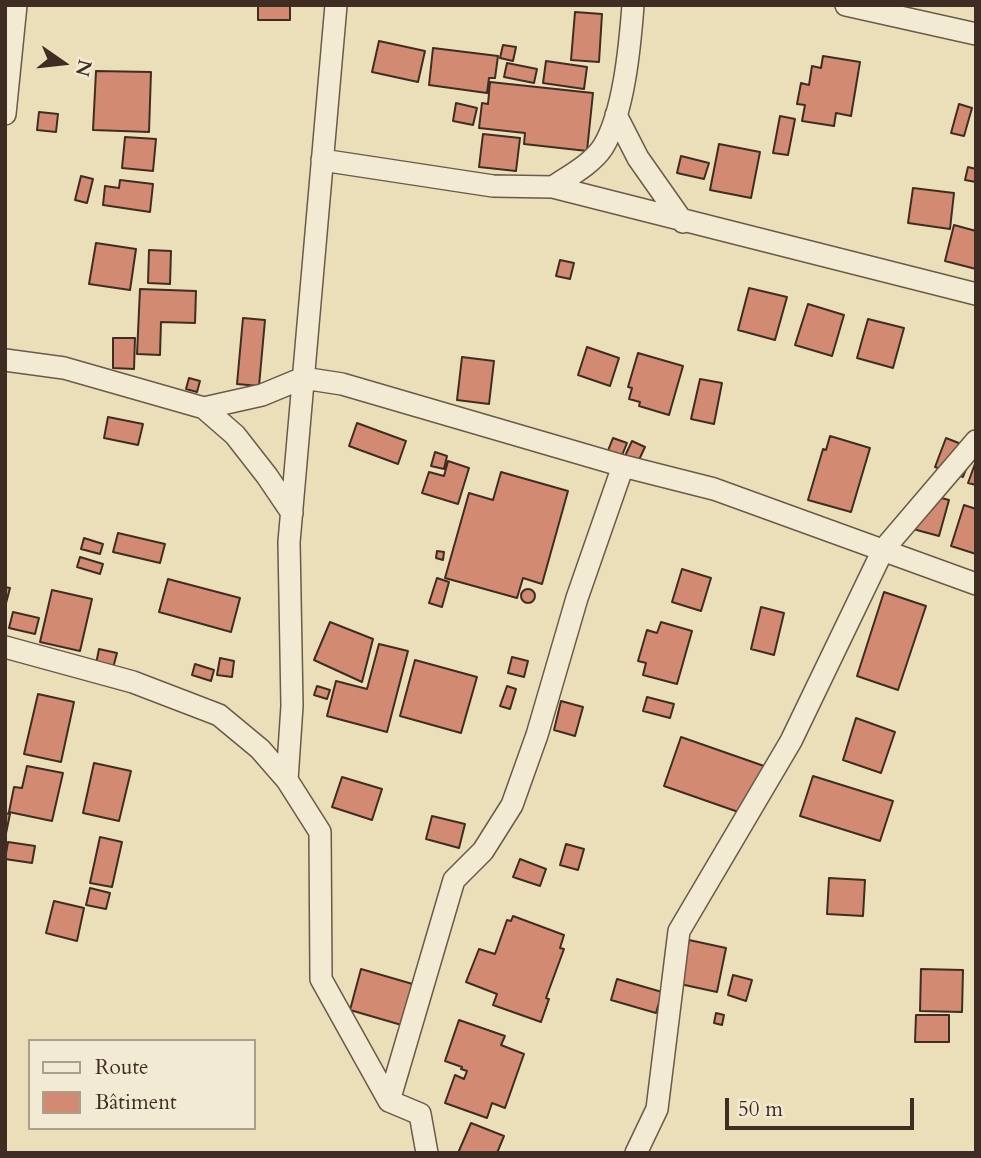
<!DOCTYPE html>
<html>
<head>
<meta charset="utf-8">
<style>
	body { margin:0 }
	#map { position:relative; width:981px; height:1158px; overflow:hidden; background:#ebdfb9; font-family:Cardo,serif }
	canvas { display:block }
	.frame { position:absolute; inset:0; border:7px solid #3f2d23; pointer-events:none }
	.legend { position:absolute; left:28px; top:1039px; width:228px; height:91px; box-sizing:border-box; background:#f2ead2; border:2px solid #aa9e8c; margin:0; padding:9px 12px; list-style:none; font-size:21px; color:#3f2d23 }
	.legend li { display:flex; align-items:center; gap:14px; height:35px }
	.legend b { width:35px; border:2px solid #aa9e8c }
	.north { position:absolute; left:28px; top:28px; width:70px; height:70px; -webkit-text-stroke:5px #f2ead2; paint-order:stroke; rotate:104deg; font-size:19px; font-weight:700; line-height:28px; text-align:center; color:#3f2d23 }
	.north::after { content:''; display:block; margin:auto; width:24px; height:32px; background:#3f2d23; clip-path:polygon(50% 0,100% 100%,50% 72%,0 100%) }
	.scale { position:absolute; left:725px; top:1098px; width:189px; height:32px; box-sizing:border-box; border:4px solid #3f2d23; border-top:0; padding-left:9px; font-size:21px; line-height:24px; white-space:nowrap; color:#3f2d23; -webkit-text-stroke:5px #f2ead2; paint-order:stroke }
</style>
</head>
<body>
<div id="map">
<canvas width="981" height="1158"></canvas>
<div class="frame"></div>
<ul class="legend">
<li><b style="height:9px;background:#f2ead2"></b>Route</li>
<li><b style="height:19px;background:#d28b72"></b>Bâtiment</li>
</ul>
<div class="north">N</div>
<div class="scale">50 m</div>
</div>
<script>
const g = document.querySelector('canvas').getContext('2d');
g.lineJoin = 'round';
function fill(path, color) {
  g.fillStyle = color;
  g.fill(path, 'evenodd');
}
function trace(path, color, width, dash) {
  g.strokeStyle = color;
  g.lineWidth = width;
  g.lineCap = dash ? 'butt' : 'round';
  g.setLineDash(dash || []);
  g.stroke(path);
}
const building = new Path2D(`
	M258,5H290V20H258Z
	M575,12L602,14L599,62L571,60Z
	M379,41L425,51L418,82L372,72Z
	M503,45L516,47L513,61L500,58Z
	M433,48L498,56L495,78H489L487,93L429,85Z
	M823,56L860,62L851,116L836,113L834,126L802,121L805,105L797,104L801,83L809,85L812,66L821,68Z
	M546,61L587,67L584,89L543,83Z
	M507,63L537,69L534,83L504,77Z
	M96,71L151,72L149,132L93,130Z
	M490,82L593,93L587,151L524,144L525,133L479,128L482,103L488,104Z
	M456,103L477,108L473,125L453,121Z
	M959,104L972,108L964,136L951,133Z
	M39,112L58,114L56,132L37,130Z
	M780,116L795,119L788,155L773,153Z
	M483,134L520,138L516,171L479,167Z
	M125,137L156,139L153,171L122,168Z
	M719,144L760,152L751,198L710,190Z
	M681,156L709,163L704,179L677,173Z
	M968,167L976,169V182L965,180Z
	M81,176L93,179L87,203L75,200Z
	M120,180L153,184L150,212L103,205L105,186L119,188Z
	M913,188L954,193L950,229L908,223Z
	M954,225L976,231V269L945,261Z
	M96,243L136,249L130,290L89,284Z
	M149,250L171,251L170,284L148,283Z
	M560,260L574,263L570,279L556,276Z
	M749,288L787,297L775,340L738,330Z
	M140,289L196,291L195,323L161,322L160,355L137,354Z
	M808,304L844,315L832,356L795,345Z
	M243,318L265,320L259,386L237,384Z
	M868,319L904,328L893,368L857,358Z
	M113,338H135L134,369L113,368Z
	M587,347L619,358L610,386L578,375Z
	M638,353L683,366L669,415L639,406L640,402L629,399L632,388L628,387Z
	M462,357L494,361L489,404L457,400Z
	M189,378L200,381L197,392L186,389Z
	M700,379L722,383L714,424L691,419Z
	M108,417L143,424L138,445L104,438Z
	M357,423L406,441L398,464L349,446Z
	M830,436L870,448L851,512L808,500L823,449L826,450Z
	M613,438L627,443L621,458L607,453Z
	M946,438L974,449L963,477L935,467Z
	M632,441L645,447L638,462L625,456Z
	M435,452L447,456L444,469L431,466Z
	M448,461L469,468L458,504L422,493L429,472L444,476Z
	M976,461V485L968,483Z
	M501,472L568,491L542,584L523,578L517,598L445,578L469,493L493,500Z
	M923,493L949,500L939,536L913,529Z
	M964,505L976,509V554L951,546Z
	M118,533L165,544L160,563L113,552Z
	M84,538L103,544L100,554L81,549Z
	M437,551L444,552L443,560L436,558Z
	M80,557L103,564L100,574L77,567Z
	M682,569L711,578L701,611L672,602Z
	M437,578L449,582L442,607L429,603Z
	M168,579L240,598L231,632L159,612Z
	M5,587L10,588L5,607Z
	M521 596a7 7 0 1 1 14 0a7 7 0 1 1-14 0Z
	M52,590L92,599L80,651L40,642Z
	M884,592L926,606L898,690L857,676Z
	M761,607L784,613L774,655L751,649Z
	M13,612L39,618L35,634L9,628Z
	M330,622L373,639L362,682L314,660Z
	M661,622L692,631L677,684L643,675L646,663L638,661L647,630L657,633Z
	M379,644L408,651L387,732L327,716L336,681L367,689Z
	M99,649L117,653L113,668L96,664Z
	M512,657L528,661L524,677L508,673Z
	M220,658L234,661L232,677L217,675Z
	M415,660L477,677L461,733L400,716Z
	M195,664L214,670L211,681L192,675Z
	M317,686L330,690L327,699L314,695Z
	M507,686L516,689L510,709L500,706Z
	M38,694L74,702L61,762L24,754Z
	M647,697L674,704L670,718L643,711Z
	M561,701L583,707L575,736L554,730Z
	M856,718L895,732L881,773L843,760Z
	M681,737L764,766L747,815L664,786Z
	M94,763L131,771L119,821L83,813Z
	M27,766L63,773L52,821L9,812L14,787L22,788Z
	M813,776L893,801L880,841L800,816Z
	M342,777L382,789L372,820L332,807Z
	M5,813L10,814L5,838Z
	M432,816L465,824L459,848L426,839Z
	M100,837L122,842L112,887L90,883Z
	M8,842L35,846L32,863L5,859Z
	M566,844L584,849L578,870L560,865Z
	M520,859L546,869L540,886L513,877Z
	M829,878L865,880L863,916L827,914Z
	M90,888L110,893L106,909L86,905Z
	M54,901L84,908L77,941L46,933Z
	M513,916L564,935L560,948L564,949L546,998L549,999L541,1022L493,1005L497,994L466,982L479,949L495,954L507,920L511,921Z
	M689,940L726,948L717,992L680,984Z
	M361,969L416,985L405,1026L350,1010Z
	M921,969L963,970L962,1012L920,1011Z
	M733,975L752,980L746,1001L728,995Z
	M617,979L662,992L656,1013L611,1000Z
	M716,1013L724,1015L722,1025L714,1023Z
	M916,1015H949V1042H915Z
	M459,1020L505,1036L501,1045L524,1054L505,1108L492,1103L487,1118L445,1103L455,1075L464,1079L467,1071L461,1069L462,1067L445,1061Z
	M471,1123L504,1136L497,1153H458Z`);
const street = new Path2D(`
	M846,5L976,34
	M5,114L16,5
	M616,115L638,158L683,222
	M322,160L493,186L553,187L976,294
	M553,187C569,176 592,164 603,147C624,113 630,45 633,5
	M5,360L64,368L204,408L235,435L267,476L292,513
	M204,408L262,395L303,378L342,384L623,466L714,489L976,584
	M5,647L133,682L219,715L260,749L287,780L320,832L321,979L389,1101L420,1114L427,1153
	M287,780L292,706L289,542L336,5
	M389,1101L454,880L483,851L512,805L537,735L577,598L623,466
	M636,1153L657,1109L679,931L791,741L883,550L976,441`);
fill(building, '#d28b72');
trace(building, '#3f2d23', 2);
trace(street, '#6a5a48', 24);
trace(street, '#f2ead2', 21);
</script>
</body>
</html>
